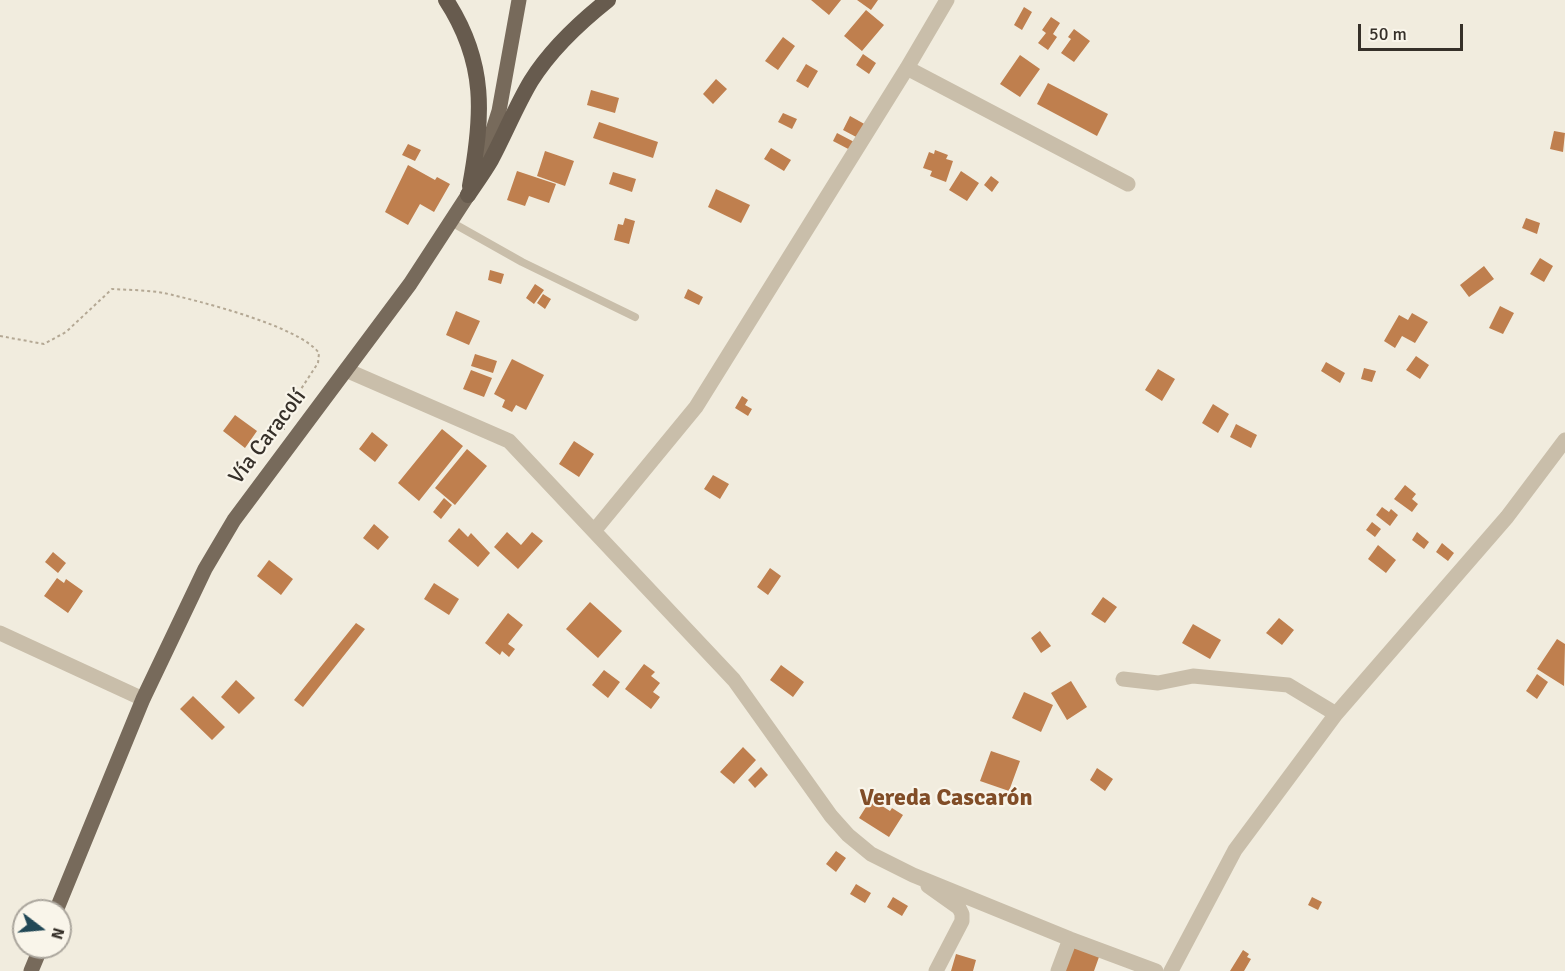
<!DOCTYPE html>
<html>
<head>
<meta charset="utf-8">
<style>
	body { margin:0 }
	#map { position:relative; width:1565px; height:971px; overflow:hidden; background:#f1ecde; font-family:Signika,sans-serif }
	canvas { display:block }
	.north { position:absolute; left:12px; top:899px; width:60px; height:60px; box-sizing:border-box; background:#f9f5ea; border:2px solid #aba69d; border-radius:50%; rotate:106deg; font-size:16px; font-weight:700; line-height:24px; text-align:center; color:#363029 }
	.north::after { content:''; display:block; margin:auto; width:21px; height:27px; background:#214856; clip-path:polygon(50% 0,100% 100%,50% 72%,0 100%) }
	.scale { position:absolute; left:1358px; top:24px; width:105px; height:27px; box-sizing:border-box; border:3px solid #363029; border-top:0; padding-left:8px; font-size:18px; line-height:21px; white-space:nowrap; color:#363029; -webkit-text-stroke:4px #f9f5ea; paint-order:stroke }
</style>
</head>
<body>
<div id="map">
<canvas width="1565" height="971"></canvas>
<div class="north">N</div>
<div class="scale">50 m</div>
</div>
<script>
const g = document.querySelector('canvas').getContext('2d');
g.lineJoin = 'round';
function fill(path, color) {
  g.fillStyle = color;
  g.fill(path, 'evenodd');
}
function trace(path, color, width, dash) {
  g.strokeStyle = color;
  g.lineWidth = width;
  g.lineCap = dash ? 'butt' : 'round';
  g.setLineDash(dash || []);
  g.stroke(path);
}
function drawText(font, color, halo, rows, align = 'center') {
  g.font = font + ' Signika,sans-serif';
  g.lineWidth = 4.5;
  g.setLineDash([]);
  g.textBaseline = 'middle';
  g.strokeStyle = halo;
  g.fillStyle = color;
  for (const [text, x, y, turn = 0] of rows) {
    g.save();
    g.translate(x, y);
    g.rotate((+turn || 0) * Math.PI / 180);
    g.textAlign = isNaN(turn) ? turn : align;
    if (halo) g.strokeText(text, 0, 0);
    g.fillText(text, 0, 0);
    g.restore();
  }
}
const building = new Path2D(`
	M811,0H841L829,15Z
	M857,0H878L871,10Z
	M1024,7L1032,12L1022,30L1014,25Z
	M866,10L884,25L862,51L844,36Z
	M1051,17L1060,23L1053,34L1057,37L1048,50L1038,43L1046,33L1042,30Z
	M1074,29L1090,41L1074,62L1061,53L1071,39L1068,37Z
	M783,37L795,46L778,70L765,61Z
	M863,54L876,63L869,74L856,65Z
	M1020,55L1040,69L1020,97L1000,84Z
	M806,64L818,71L808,88L796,81Z
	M716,79L727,89L713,104L703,94Z
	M1048,83L1108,114L1097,136L1037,104Z
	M591,90L619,98L615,113L587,105Z
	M783,113L797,119L792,129L778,122Z
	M850,116L868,126L860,139L843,130Z
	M599,122L658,142L653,158L593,138Z
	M1554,131L1565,133L1563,152L1550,149Z
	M837,133L858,144L854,152L833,141Z
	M408,144L421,150L415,161L402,155Z
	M771,148L791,160L784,171L764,159Z
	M935,150L948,155L946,159L953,161L946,182L930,176L932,171L923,168L929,152L934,154Z
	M545,151L574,161L565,186L537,176Z
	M408,165L435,180L437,177L450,184L434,212L420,204L408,225L385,212Z
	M517,171L556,184L549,203L529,196L525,206L507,200Z
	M961,171L979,183L967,201L949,190Z
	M613,172L636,179L632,192L609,184Z
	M991,176L999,182L992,192L984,185Z
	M716,189L750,205L741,223L708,207Z
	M625,218L635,221L629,244L614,240L618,224L623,225Z
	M1526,218L1540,223L1537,234L1522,228Z
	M1540,258L1553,266L1544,282L1530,274Z
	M1484,266L1494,279L1469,297L1460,285Z
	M490,270L504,274L501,284L488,280Z
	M535,284L544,290L534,304L526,298Z
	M688,289L703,297L699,305L684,298Z
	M543,294L551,299L545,309L537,303Z
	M1500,306L1514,313L1503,334L1489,328Z
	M456,311L480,321L469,345L446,335Z
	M1412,313L1428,322L1415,343L1402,336L1395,348L1384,341L1399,315L1408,320Z
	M475,354L497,361L493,373L471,366Z
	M1416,356L1429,365L1420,379L1406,370Z
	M512,359L544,375L526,410L516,405L512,412L502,407L505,400L494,394Z
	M1326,362L1345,373L1340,383L1321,371Z
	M1364,368L1376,371L1372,382L1361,379Z
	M1158,369L1175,379L1162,401L1145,390Z
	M471,370L492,378L484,397L463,389Z
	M742,396L748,400L745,405L752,409L748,416L735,408Z
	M1213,404L1229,414L1218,433L1202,423Z
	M235,415L257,431L245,448L223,431Z
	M1236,424L1257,435L1251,448L1230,437Z
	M442,429L463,446L419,501L398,483Z
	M372,432L388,445L375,462L359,449Z
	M574,441L594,454L579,477L559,464Z
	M467,449L487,466L455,505L435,488Z
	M713,475L729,484L720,499L704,489Z
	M1405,485L1416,494L1412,499L1418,504L1412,512L1394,499Z
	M444,498L452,505L441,519L433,512Z
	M1382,507L1389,512L1391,509L1398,515L1390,526L1376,515Z
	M1372,522L1381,529L1375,537L1366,530Z
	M374,524L389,537L378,550L363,538Z
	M459,528L468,537L471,533L490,553L478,567L448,541Z
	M507,532L521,545L532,532L543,541L518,569L494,547Z
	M1417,532L1429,542L1424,549L1412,540Z
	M1442,543L1454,553L1448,561L1436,552Z
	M1378,545L1396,560L1386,573L1368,559Z
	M53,552L66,563L58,573L45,562Z
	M269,560L293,579L281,595L257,576Z
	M770,568L781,576L768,595L757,587Z
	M57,578L64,583L66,579L83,591L68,613L44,596Z
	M434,583L459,599L449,615L424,599Z
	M1103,597L1117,607L1105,623L1091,614Z
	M590,602L622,631L598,658L566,629Z
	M508,613L523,625L508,644L515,649L509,657L502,651L500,655L485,643Z
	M1279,618L1294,630L1282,645L1266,633Z
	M356,623L365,629L303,707L294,700Z
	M1193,624L1221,640L1210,659L1182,643Z
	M1040,631L1051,646L1041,653L1031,638Z
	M1557,639L1565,644L1564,686L1537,669Z
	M644,664L655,672L651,676L660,683L653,692L660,697L651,709L625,689Z
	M781,665L804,682L793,697L770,680Z
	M604,670L620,682L608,698L592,685Z
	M1537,674L1548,682L1537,699L1526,691Z
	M236,680L255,698L239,714L221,697Z
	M1071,681L1087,707L1067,720L1051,693Z
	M1024,692L1053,705L1041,732L1012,718Z
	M193,696L225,727L212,740L180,709Z
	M743,747L756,760L734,784L720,772Z
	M991,751L1020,761L1009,791L980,781Z
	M761,767L768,775L755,788L748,780Z
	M1097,768L1113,779L1105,791L1090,780Z
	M871,799L890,811L892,808L903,815L889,837L859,818Z
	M836,851L846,858L836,872L826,864Z
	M856,884L871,893L865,903L850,894Z
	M893,897L908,906L902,916L887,907Z
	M1312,897L1322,902L1318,910L1308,905Z
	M1070,946L1099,957L1094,971H1061Z
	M1243,950L1249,954L1247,957L1251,959L1244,971H1230Z
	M956,954L976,960L973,971H951Z`);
const path = new Path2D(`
	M0,336L44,344L66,332L112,289C129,290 147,290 164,293C199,301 299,326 319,353L318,363L284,415V430`);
const service = new Path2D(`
	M451,222L522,262L635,317`);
const minor = new Path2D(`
	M907,68L1128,184
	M346,370L509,441L734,680L831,816L848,835L871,854L913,875L1070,939L1156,971
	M594,531L696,407L907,68L947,0
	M0,633L143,699
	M1123,679L1158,683L1193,676L1288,685L1336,714
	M928,886L959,908L962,914V921L936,971
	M1058,971L1070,939
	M1171,971L1235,850L1336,714L1507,517L1565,440`);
const primary = new Path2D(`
	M56,911L143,699L205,569L234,520L410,284L468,195L487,149L499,111L519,0
	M31,971L41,947`);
const trunk = new Path2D(`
	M446,0C487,63 483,116 470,186
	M468,195C476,183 484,172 491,160C505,134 516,106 531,81C551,49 579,23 608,0`);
const streetNames = [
	["Vía Caracolí",268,437,-53]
];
const neighbourhoodNames = [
	["Vereda Cascarón",946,799]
];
fill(building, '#bf7f4e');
trace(path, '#b4a894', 2, [3, 3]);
trace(service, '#c9beaa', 8);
trace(minor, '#c9beaa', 15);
trace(primary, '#776a5b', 15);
trace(trunk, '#675b4e', 16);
drawText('22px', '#363029', '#f9f5ea', streetNames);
drawText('bold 24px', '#814d27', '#f9f5ea', neighbourhoodNames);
</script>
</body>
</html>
